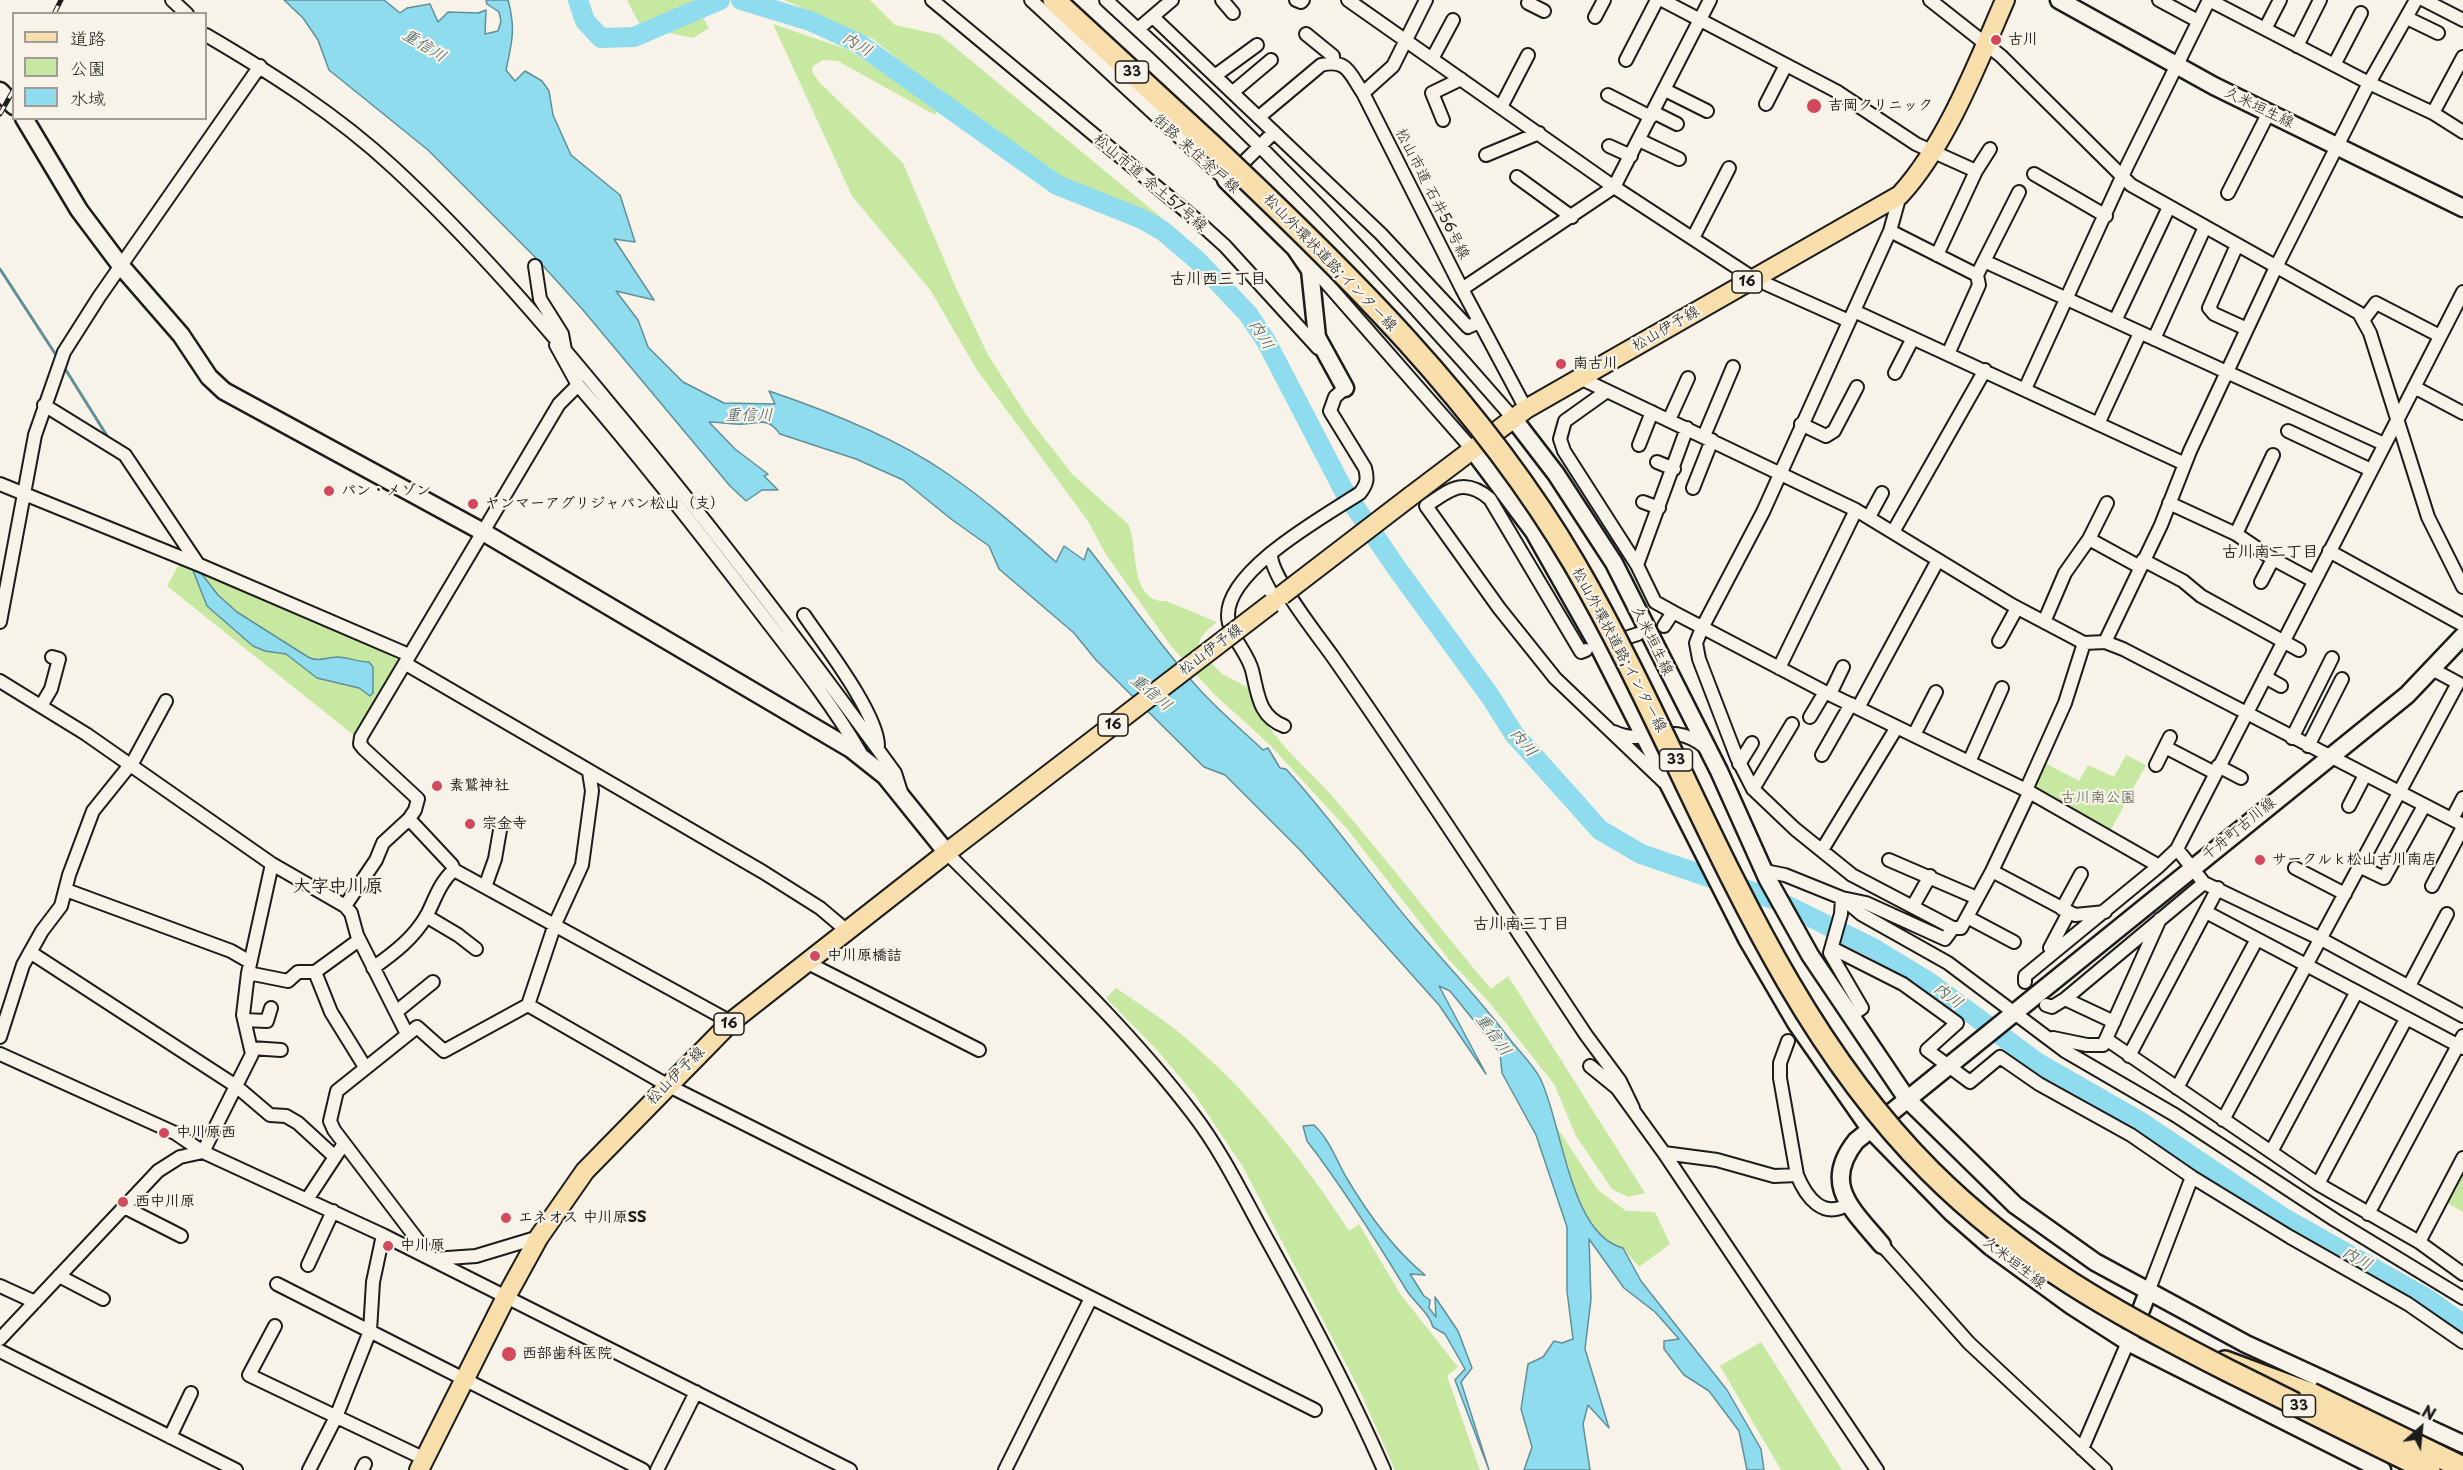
<!DOCTYPE html>
<html>
<head>
<meta charset="utf-8">
<style>
	body { margin:0 }
	#map { position:relative; width:2463px; height:1470px; overflow:hidden; background:#f7f3e8; font-family:"Playpen Sans","Klee One",sans-serif }
	canvas { display:block }
	.legend { position:absolute; left:12px; top:12px; width:195px; height:108px; box-sizing:border-box; background:#f7f3e8; border:2px solid #9f9d96; margin:0; padding:8px 10px; list-style:none; font-size:18px; color:#1c1c1c }
	.legend li { display:flex; align-items:center; gap:12px; height:30px }
	.legend b { width:30px; border:2px solid #9f9d96 }
	.north { position:absolute; left:2391px; top:1398px; width:60px; height:60px; -webkit-text-stroke:4px #f7f3e8; paint-order:stroke; rotate:27deg; font-size:16px; font-weight:700; line-height:24px; text-align:center; color:#1c1c1c }
	.north::after { content:''; display:block; margin:auto; width:21px; height:27px; background:#1c1c1c; clip-path:polygon(50% 0,100% 100%,50% 72%,0 100%) }
</style>
</head>
<body>
<div id="map">
<canvas width="2463" height="1470"></canvas>
<ul class="legend">
<li><b style="height:8px;background:#f8deab"></b>道路</li>
<li><b style="height:16px;background:#c7e8a1"></b>公園</li>
<li><b style="height:16px;background:#8edced"></b>水域</li>
</ul>
<div class="north">N</div>
</div>
<script>
const g = document.querySelector('canvas').getContext('2d');
g.lineJoin = 'round';
function fill(path, color) {
  g.fillStyle = color;
  g.fill(path, 'evenodd');
}
function trace(path, color, width, dash) {
  g.strokeStyle = color;
  g.lineWidth = width;
  g.lineCap = dash ? 'butt' : 'round';
  g.setLineDash(dash || []);
  g.stroke(path);
}
function drawText(font, color, halo, rows, align = 'center') {
  g.font = font + ' "Playpen Sans","Klee One",sans-serif';
  g.lineWidth = 4.5;
  g.setLineDash([]);
  g.textBaseline = 'middle';
  g.strokeStyle = halo;
  g.fillStyle = color;
  for (const [text, x, y, turn = 0] of rows) {
    g.save();
    g.translate(x, y);
    g.rotate((+turn || 0) * Math.PI / 180);
    g.textAlign = isNaN(turn) ? turn : align;
    if (halo) g.strokeText(text, 0, 0);
    g.fillText(text, 0, 0);
    g.restore();
  }
}
const green = new Path2D(`
	M627,0H692L709,28L693,38L641,27Z
	M784,0H870L895,25L940,35L1168,223L1086,187L1058,180L962,110L873,39Z
	M773,24L849,50L937,109L935,115L838,61L823,60L813,66L812,72L819,82L903,163L956,288L988,355L1027,416L1072,474L1128,524C1139,544 1128,603 1166,601L1217,622C1207,630 1199,636 1198,649L1222,674L1251,689C1261,732 1305,765 1333,797C1387,860 1438,926 1491,989L1508,976L1645,1193L1628,1197L1612,1189L1576,1136L1554,1084L1489,1002L1450,961L1348,830L1269,744L1214,694L1171,646L1105,553L1088,521L977,370L931,291L852,196Z
	M181,561L395,654L399,668L356,737L167,586Z
	M2126,755L2146,765L2109,833L2031,789L2043,762L2079,781L2088,765L2114,777Z
	M1116,988C1136,1002 1157,1015 1176,1030C1244,1085 1302,1158 1349,1231L1359,1224L1401,1295L1458,1367L1447,1376L1480,1470H1395L1360,1391L1243,1167L1195,1095L1158,1051L1106,998Z
	M1556,1126L1598,1190L1626,1211L1655,1212L1670,1244L1639,1267L1623,1248L1611,1245L1593,1227L1577,1195Z
	M2463,1165V1212L2444,1201Z
	M1761,1342L1842,1470H1781L1720,1366Z`);
const water = new Path2D(`
	M284,0H384L400,13L407,8L430,4L438,22L448,12L478,13L486,10L485,34L498,31L501,21L499,12L487,4L486,0H508C516,29 512,42 506,70L515,81L525,71L542,81L549,91L553,115L571,155L620,195L635,242L614,239L654,300L616,291L638,320L648,347L683,382L724,403L775,404L769,391C825,410 897,439 945,472C985,499 1020,530 1056,562L1064,546L1084,560L1088,548C1125,595 1159,645 1200,690C1219,711 1242,730 1263,750L1268,748L1280,768L1286,769C1330,817 1367,871 1409,921C1443,961 1480,999 1512,1042C1521,1053 1533,1065 1540,1078C1562,1121 1569,1235 1623,1248L1641,1281L1727,1390L1761,1449L1764,1470H1747L1739,1431L1709,1391L1684,1375L1664,1349V1341L1679,1339L1655,1312L1624,1288L1589,1239L1591,1299L1585,1349L1609,1428L1588,1405L1583,1424L1590,1470H1524L1532,1447L1521,1409L1528,1364L1543,1357L1554,1341L1562,1343L1573,1339L1567,1291V1227L1536,1135L1502,1073L1500,1053L1450,991L1439,986L1486,1074L1439,1005L1301,851L1225,775L1204,767L1096,660L1074,633L999,569L989,546L951,519L903,480L856,459L780,434C768,417 761,423 743,424C732,425 720,422 709,422L735,449L768,474L764,476L778,490H762L746,501L730,486L583,310L536,258L428,150L329,70L318,40L303,18Z
	M192,568L201,573L218,595L237,612L308,657C318,662 325,658 336,657C344,656 357,662 369,662L373,667V693L370,696L359,688L317,678L286,654L265,651L253,646L207,606Z
	M1314,1125C1329,1139 1336,1159 1346,1177C1368,1214 1393,1249 1425,1275L1410,1274L1424,1296L1430,1300L1429,1308L1436,1317L1435,1297L1458,1331L1472,1368L1461,1382L1489,1470L1455,1380L1465,1369L1445,1334L1433,1327C1429,1313 1416,1304 1407,1291C1376,1240 1344,1189 1307,1141L1303,1126Z`);
const stream = new Path2D(`
	M0,269L56,355
	M64,367L109,439`);
const river = new Path2D(`
	M578,0L585,21L601,38L634,37L720,0
	M741,0L810,21L858,43L1057,185L1142,219L1163,231L1197,260L1248,314L1266,341L1344,491L1398,570L1490,696L1514,734L1600,830L1641,854L1776,900L1873,948L1929,982L2038,1063L2141,1122L2284,1218L2426,1298L2463,1324`);
const street = new Path2D(`
	M172,0L187,14
	M932,0L1193,217L1225,246L1318,348
	M1031,0L1226,180L1274,132
	M1106,0C1250,131 1386,271 1513,418
	M1222,0L1233,13
	M1296,0L1301,2L1303,0
	M1348,0L1614,187L1753,278L1849,321
	M1426,0L1393,66L1363,93L1462,289L1526,409
	M1662,0L1836,91L1916,144L1976,171L1937,255
	M1930,0L2001,56L2131,185L2359,313L2370,333L2428,517L2463,587
	M2159,0L2198,21
	M2424,0L2463,20
	M1528,3L1544,11
	M1153,17L1381,234L1468,327L1479,322
	M1595,17L1604,0
	M2407,18L2438,33
	M1138,29L1172,0
	M2265,29L2280,0
	M1306,34L1333,56V62
	M206,35C271,73 337,115 393,167C473,241 545,325 614,409C713,527 805,649 895,773L901,792
	M2297,46L2320,0
	M1432,59L1453,20
	M1626,60L1657,0
	M2334,65L2361,13
	M1216,75L1257,45
	M1665,90L1707,111
	M1233,92L1271,60
	M1608,95L1651,117
	M1766,104L1786,65
	M1501,107L1528,55
	M1653,112L1677,124
	M2433,113L2463,57
	M1259,117L1321,65C1347,58 1350,74 1363,93
	M1443,120L1432,93L1461,79
	M1639,140L1679,159
	M1609,146L1631,156
	M1486,155L1539,133
	M1976,171L1990,149
	M2034,174L2106,216
	M1517,177L1572,217
	M2228,193L2268,114
	M1900,195L1890,231L1763,512L1702,628L1696,643L1699,659L1737,758L1753,789L1795,829L1852,875L1953,928H1961L1992,871L2075,915L2105,912
	M1890,231L1977,275L2019,192
	M1693,238L1729,168
	M2237,245L2209,308L2214,314L2247,329
	M1984,261L2384,444
	M1309,263L1472,449
	M535,266L540,299L562,334L565,350
	M1462,289L1614,187L1710,0
	M1854,311L2185,464
	M2364,319L2376,303L2440,336
	M2115,321L2169,207
	M2154,339L2205,227
	M1948,354L1979,285L1977,275
	M1895,373L1913,338
	M1580,378L1856,510L2012,605L2084,643L2105,642L2123,649L2463,825
	M578,385C640,457 699,532 757,608C793,655 830,701 860,752
	M2414,387L2463,413
	M2025,389L2127,166L2209,0L2369,83L2433,113L2463,132
	M1607,391L1565,421L1560,439L1564,451L1637,565
	M44,405L125,455L198,564
	M1669,420L1688,378
	M1801,424L1826,436L1834,431L1857,387
	M2098,424L2140,333
	M2288,431L2371,470
	M1704,436L1733,367
	M1639,445L1652,412
	M1657,462L1674,469
	M0,484L202,566L409,655
	M1693,488L1712,440
	M1643,502L1659,508
	M2169,503L2236,534L2273,559L2314,581
	M1869,517L1882,493
	M1893,532L1985,370
	M2236,534L2273,455
	M2089,539L2140,567
	M2329,551L2463,625
	M1271,553C1269,575 1319,637 1333,657C1420,781 1502,909 1586,1035L1620,1081L1633,1108
	M2143,560L2183,581L2201,596L2299,650
	M2261,582L2273,559
	M1673,612L1655,602L1637,565L1687,428
	M804,615C823,643 878,714 878,746
	M0,622L35,435L64,352L99,297L260,66
	M2044,622L2065,573L2089,539L2107,503
	M1664,626L1673,612L1825,692L2026,790L2159,866L2177,849L2204,883L2321,939L2463,1016
	M1999,641L2017,608
	M1613,642L1638,634
	M2105,642L2161,525L2190,451L2276,267L2369,83L2416,0
	M1586,650L1581,652L1490,499C1464,476 1449,490 1426,506L1499,608L1555,678L1664,782
	M406,664L763,872L820,908L846,930
	M1779,668L1856,510
	M2265,677L2281,686
	M0,681L86,734L272,864L345,906L351,913L357,935L407,1034
	M1830,694L1843,667
	M41,706L51,689L59,659L52,657
	M1858,708L1938,560
	M1810,717L1825,692
	M1284,726C1258,716 1258,693 1252,670C1247,651 1228,635 1228,615C1228,569 1325,516 1360,493C1367,484 1368,479 1365,468L1330,411L1335,397L1345,388
	M1614,732C1647,748 1669,718 1705,747
	M1914,735L1936,692
	M2292,738L2332,658
	M2308,746L2342,679
	M2165,747L2215,773
	M1822,755L1851,704
	M1969,762L2002,688
	M1739,764L1752,743
	M2156,765L2170,737
	M2218,766L2241,778
	M1753,789L1792,724
	M2026,790L2065,703L2084,643
	M2349,806L2365,775
	M2452,819L2463,798
	M2177,849L2463,292
	M1822,850L1897,727
	M947,853C1030,937 1121,1019 1193,1114C1223,1153 1245,1200 1269,1243C1310,1317 1350,1392 1384,1470
	M1889,860L1977,898
	M2359,866L2384,878L2424,806
	M2295,868L2345,894
	M454,870L731,1022
	M1765,871L1785,875L1842,898L1866,903L1945,939L1953,928
	M1992,871L2029,793
	M2432,886L2463,827
	M485,887L495,859L500,830
	M66,890L231,951L250,962
	M1842,898L1861,914L1948,963L2065,1051L2175,1115L2335,1220L2463,1298
	M1842,898L1841,914L1830,953L1862,1008L1850,1016
	M345,906L376,860L383,843L409,819L415,810L418,799L364,749L360,744L361,737L559,404L578,385L556,345
	M1913,906L1930,876
	M2062,909L2081,874
	M2206,912L2463,1048
	M426,916L458,935L476,949
	M1967,917L2014,942
	M2160,919L2106,1039L2318,1184L2419,1242L2463,1274
	M359,940L315,972L331,1012L365,1067
	M1832,948L1903,984L1957,1023L1927,1050L1970,1082L2000,1057L2039,1084L2131,1135L2192,1177L2290,1237L2408,1304L2463,1342
	M2050,948L2069,912
	M30,952L236,1086L270,1115L286,1116L298,1123L335,1157L343,1145
	M806,962L979,1050
	M373,968C394,953 414,938 427,915C435,899 440,882 454,870L452,865L409,819
	M248,973L288,981L298,972H315
	M2025,982V976L2159,866
	M2409,986L2447,914
	M2065,999L2114,1022
	M528,1005L555,924L582,865L592,791L589,772
	M2046,1005L2052,1007L2065,999L2204,883
	M396,1012L433,982
	M244,1020L267,1021L271,1008
	M0,1037L23,965L42,931L61,906L69,875L93,811L134,760L166,701
	M2053,1038L2087,1045H2103L2106,1039
	M1788,1041L1780,1063V1078L1797,1175
	M251,1048L281,1050
	M0,1054L175,1133L203,1152L383,1235L850,1470
	M2129,1056L2218,888
	M1590,1066L1617,1088L1664,1153L1717,1160L1774,1176L1797,1175C1806,1197 1823,1220 1848,1204
	M2177,1088L2257,939
	M2223,1120L2458,683L2432,669
	M203,1152L252,1054L243,1015L248,973L272,864
	M2271,1152L2356,993
	M1664,1153L1877,1470
	M2318,1184L2406,1019
	M308,1198L335,1157
	M124,1207L181,1236
	M2368,1214L2463,1036
	M2419,1242L2463,1158
	M1882,1245L1969,1343L2105,1470
	M432,1259L334,1130L330,1121L337,1091L417,1027L444,1051L528,1005L667,1085L1315,1410
	M433,1259L476,1256L539,1237
	M308,1265L333,1211
	M59,1276L103,1299
	M277,1284L643,1470
	M0,1286L35,1302
	M2148,1292L2192,1177
	M275,1326L249,1375L425,1459
	M0,1339L158,1171L180,1157L203,1152
	M0,1351L236,1470
	M170,1437L191,1393
	M2082,1449L2128,1342
	M309,1470L336,1417L370,1331L373,1282L383,1235
	M362,1470L365,1464
	M657,1470L696,1392
	M1005,1470L1091,1298`);
const secondary = new Path2D(`
	M2059,0L2214,86L2463,208
	M0,91L14,106
	M24,118L79,210L121,266L181,335L209,377L224,391L483,532L851,749L885,776L947,853
	M1226,180L1295,248L1310,270L1317,337L1345,388
	M1513,418L1556,474L1614,563L1719,771L1767,878L1810,955L1907,1099L2015,1205L2095,1262L2246,1344L2463,1444
	M1472,449L1534,532L1599,647L1747,939L1796,1023L1870,1129L1951,1212L1991,1247L2072,1306L2128,1342L2382,1470
	M1882,1245C1853,1210 1821,1185 1856,1141L2407,695L2463,636
	M2132,1333L2148,1292`);
const primary = new Path2D(`
	M1411,496L1526,409L1900,195C1946,145 1978,62 2005,0
	M419,1470L506,1297L539,1237L585,1171L731,1022L954,847`);
const highway = new Path2D(`
	M1054,0L1210,144
	M2225,1362L2311,1394`);
const rail = new Path2D(`
	M54,14L61,0
	M0,114L14,89`);
const primaryBridge = new Path2D(`
	M1282,595L1411,496
	M954,847L1272,603`);
const highwayBridge = new Path2D(`
	M1210,144C1345,271 1480,403 1574,563C1692,765 1761,1002 1930,1171C2020,1261 2117,1314 2229,1371C2296,1404 2362,1438 2429,1470
	M2311,1394L2463,1468`);
const markers = [
	[1996,40,6,"#d1495b"],
	[1814,106,8,"#d1495b"],
	[1561,364,6,"#d1495b"],
	[329,491,6,"#d1495b"],
	[473,504,6,"#d1495b"],
	[437,786,6,"#d1495b"],
	[470,824,6,"#d1495b"],
	[2260,860,6,"#d1495b"],
	[815,956,6,"#d1495b"],
	[164,1133,6,"#d1495b"],
	[123,1202,6,"#d1495b"],
	[506,1218,6,"#d1495b"],
	[388,1246,6,"#d1495b"],
	[509,1354,8,"#d1495b"]
];
const shields = [
	[1132,72,33],
	[1747,282,30],
	[1113,725,30],
	[1676,760,33],
	[729,1024,30],
	[2299,1406,33]
];
const shieldNames = [
	["33",1132,72],
	["16",1747,282],
	["16",1113,725],
	["33",1676,760],
	["16",729,1024],
	["33",2299,1406]
];
const poiNames = [
	["古川",2008,40],
	["吉岡クリニック",1828,106],
	["南古川",1573,364],
	["パン・メゾン",341,491],
	["ヤンマーアグリジャパン松山（支）",485,504],
	["素鷲神社",449,786],
	["宗金寺",482,824],
	["サークルｋ松山古川南店",2272,860],
	["中川原橋詰",827,956],
	["中川原西",176,1133],
	["西中川原",135,1202],
	["エネオス 中川原SS",518,1218],
	["中川原",400,1246],
	["西部歯科医院",522,1354]
];
const streetNames = [
	["久米垣生線",2259,108,26],
	["街路 来住余戸線",1196,154,42],
	["松山市道 余土57号線",1150,183,40],
	["松山市道 石井56号線",1432,194,63],
	["松山外環状道路;インター線",1330,263,46],
	["松山伊予線",1666,329,-30],
	["久米垣生線",1652,641,64],
	["松山伊予線",1211,650,-37],
	["松山外環状道路;インター線",1619,650,62],
	["千舟町古川線",2239,829,-39],
	["松山伊予線",676,1076,-45],
	["久米垣生線",2014,1263,38]
];
const parkNames = [
	["古川南公園",2098,798]
];
const waterNames = [
	["内川",857,45,30],
	["重信川",424,46,32],
	["内川",1261,335,59],
	["重信川",749,416],
	["重信川",1151,693,40],
	["内川",1523,743,50],
	["内川",1948,996,37],
	["重信川",1493,1035,54],
	["内川",2357,1259,29]
];
const neighbourhoodNames = [
	["古川西三丁目",1218,280],
	["古川南二丁目",2270,553],
	["古川南三丁目",1521,925]
];
const quarterNames = [
	["大字中川原",338,887]
];
fill(green, '#c7e8a1');
fill(water, '#8edced');
trace(water, '#608f99', 1.5);
trace(stream, '#608f99', 3);
trace(river, '#8edced', 20);
trace(street, '#1c1c1c', 16);
trace(secondary, '#1c1c1c', 21);
trace(primary, '#1c1c1c', 22);
trace(highway, '#1c1c1c', 26);
trace(street, '#f7f3e8', 12);
trace(secondary, '#f7f3e8', 16);
trace(primary, '#f8deab', 18);
trace(highway, '#f8deab', 21);
trace(rail, '#1c1c1c', 5);
trace(rail, '#f7f3e8', 3, [9]);
trace(primaryBridge, '#1c1c1c', 22, []);
trace(highwayBridge, '#1c1c1c', 26, []);
trace(primaryBridge, '#f8deab', 18);
trace(highwayBridge, '#f8deab', 21);
for (const [x, y, r, color] of markers) {
  const dot = new Path2D();
  dot.arc(x, y, r, 0, 2 * Math.PI);
  g.fillStyle = color;
  g.fill(dot);
  trace(dot, '#f7f3e8', 2);
}
for (const [x, y, w] of shields) {
  const box = new Path2D();
  box.roundRect(x - w / 2, y - 11, w, 22, 4.5);
  g.fillStyle = '#f7f3e8';
  g.fill(box);
  trace(box, '#1c1c1c', 1.5);
}
drawText('bold 14px', '#1c1c1c', null, shieldNames);
drawText('bold 15px', '#1c1c1c', '#f7f3e8', poiNames, 'left');
drawText('15px', '#1c1c1c', '#f7f3e8', streetNames);
drawText('15px', '#4f5944', '#f7f3e8', parkNames);
drawText('italic 16px', '#3e565b', '#f7f3e8', waterNames);
drawText('bold 16px', '#1c1c1c', '#f7f3e8', neighbourhoodNames);
drawText('bold 18px', '#1c1c1c', '#f7f3e8', quarterNames);
</script>
</body>
</html>
